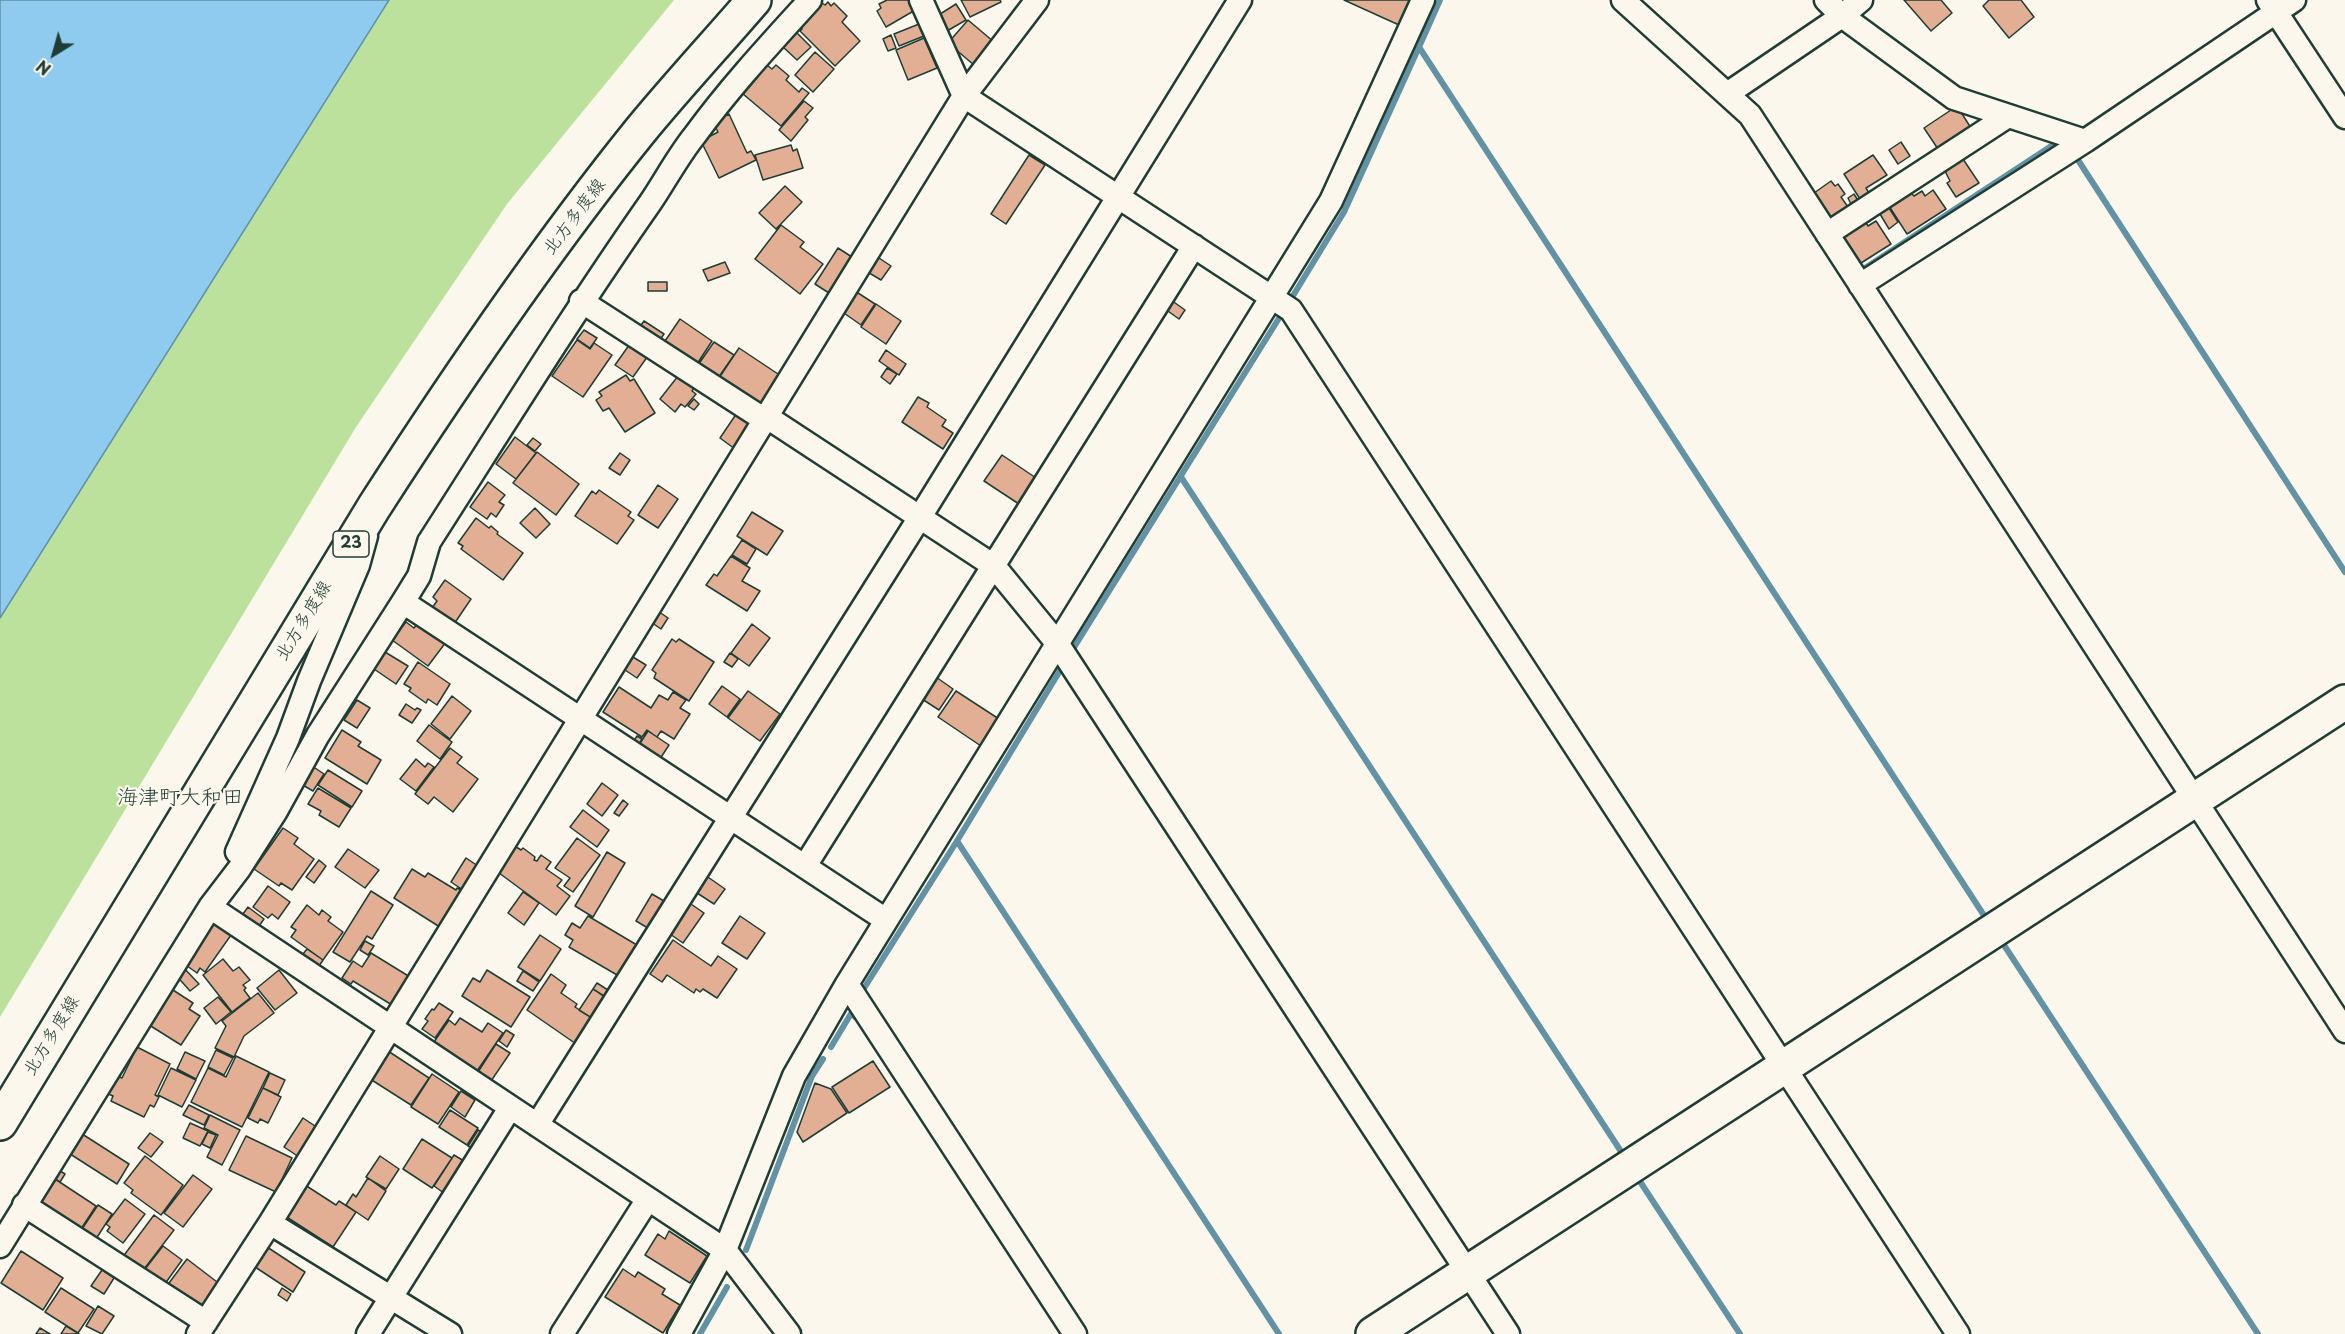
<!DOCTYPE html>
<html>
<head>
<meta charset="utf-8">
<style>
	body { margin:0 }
	#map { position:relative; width:2345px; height:1334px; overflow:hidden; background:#fbf7ec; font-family:"Playpen Sans",sans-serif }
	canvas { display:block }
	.north { position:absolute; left:24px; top:24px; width:60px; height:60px; -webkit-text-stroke:4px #fbf7ec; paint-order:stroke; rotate:217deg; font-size:16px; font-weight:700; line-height:24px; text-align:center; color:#1f3d34 }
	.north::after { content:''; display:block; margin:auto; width:21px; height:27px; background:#1f3d34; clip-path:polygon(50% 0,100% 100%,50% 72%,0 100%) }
</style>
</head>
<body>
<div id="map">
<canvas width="2345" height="1334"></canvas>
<div class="north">N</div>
</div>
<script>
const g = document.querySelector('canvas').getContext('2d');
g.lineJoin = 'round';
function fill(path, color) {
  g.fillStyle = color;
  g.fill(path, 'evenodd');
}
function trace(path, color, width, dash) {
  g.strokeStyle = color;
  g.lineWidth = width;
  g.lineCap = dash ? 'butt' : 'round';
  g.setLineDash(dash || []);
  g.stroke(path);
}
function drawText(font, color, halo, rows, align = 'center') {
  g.font = font + ' "Playpen Sans","Klee One",sans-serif';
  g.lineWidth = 4.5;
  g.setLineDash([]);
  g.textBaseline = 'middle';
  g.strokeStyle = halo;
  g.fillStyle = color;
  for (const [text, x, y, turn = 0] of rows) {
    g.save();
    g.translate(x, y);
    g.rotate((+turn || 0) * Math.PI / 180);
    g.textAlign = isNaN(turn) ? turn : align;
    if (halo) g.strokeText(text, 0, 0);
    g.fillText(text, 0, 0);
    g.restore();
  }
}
const green = new Path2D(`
	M389,0H674L507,204L356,427L0,1017V618Z`);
const water = new Path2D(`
	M0,0H389L0,618Z`);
const stream = new Path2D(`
	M1440,0L1419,47L1985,917
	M2078,160L2345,572
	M1862,270L2059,141
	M1291,299L1344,212L1419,47
	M1181,477L1622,1153
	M1073,649L1281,315
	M957,841L1279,1334
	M2002,942L2258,1334
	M861,993L957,841L1061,669
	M831,1047L852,1012L855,1017
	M1639,1180L1740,1334
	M746,1250L812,1076L823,1059
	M700,1334L727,1287`);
const building = new Path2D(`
	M887,0H911L917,9L886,27L877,11L881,8L879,4Z
	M961,0H1000L1001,2L970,17Z
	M1344,0H1410L1399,25Z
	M1904,0H1941L1952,13L1931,31Z
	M1989,0H2021L2034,17L2009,38L1983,6Z
	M828,2L831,6L834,3L847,16L842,22L860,41L835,66L800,31L802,29L799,26L822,3L825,5Z
	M956,4L966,20L947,31L937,16Z
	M968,20L994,42L974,65L948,43Z
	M924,22L929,34L899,46L894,34Z
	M796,32L811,47L797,60L782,46Z
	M891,35L896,48L888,51L883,39Z
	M924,38L937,68L908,80L896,50Z
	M815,52L834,69L813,92L795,75Z
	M767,65L772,69L776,65L789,76L786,80L799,92L802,88L809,93L781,126L743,94Z
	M804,101L813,108L805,117L808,120L791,141L779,130Z
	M1957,106L1971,128L1938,149L1924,128Z
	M729,114L747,153L751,151L756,160L719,178L701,141L718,132L713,122Z
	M1901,142L1910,156L1898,164L1889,150Z
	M791,145L793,151L797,149L803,168L763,180L755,155Z
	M1029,155L1045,165L1006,224L991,214Z
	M1873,155L1887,175L1866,188L1869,193L1860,199L1844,174Z
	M1963,159L1979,183L1956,197L1947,183L1950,181L1945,171Z
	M1831,181L1835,186L1838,184L1845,194L1841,197L1848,207L1830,219L1814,193Z
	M785,186L802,202L776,229L759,213Z
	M1933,190L1946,209L1907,234L1889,206L1910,192L1914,196L1922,191L1925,196Z
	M1854,194L1859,202L1852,206L1848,198Z
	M1889,208L1898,222L1889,229L1880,214Z
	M1865,221L1868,226L1876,221L1891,244L1861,263L1843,236Z
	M781,225L804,242L800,247L823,264L800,294L755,259Z
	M838,248L855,259L832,295L815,284Z
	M876,256L891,266L881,280L866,271Z
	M725,262L730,273L708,281L703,270Z
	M648,282H667V291H648Z
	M855,291L875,304L861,325L841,311Z
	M1171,300L1185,310L1179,319L1165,309Z
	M876,304L901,321L886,344L861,327Z
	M680,319L712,341L695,367L663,344Z
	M644,321L664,334L657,344L637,331Z
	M584,330L597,338L590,348L577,339Z
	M577,340L590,349L594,343L612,355L583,397L552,376Z
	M632,341L650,353L633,377L615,365Z
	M714,342L734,355L716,381L696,368Z
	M739,348L781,376L760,406L719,378Z
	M886,350L906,364L899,375L879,361Z
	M887,368L897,374L890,384L881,377Z
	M682,371L697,384L692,391L696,394L685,407L681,404L675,412L660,399Z
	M626,375L630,381L634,379L655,413L625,432L609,408L603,411L596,400L602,396L599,392Z
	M918,397L929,403L927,407L946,420L942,426L953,433L943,449L902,422Z
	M694,399L699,404L694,410L688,406Z
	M739,410L758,423L739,452L720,438Z
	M515,437L536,453L516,479L496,464Z
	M533,438L541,444L535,451L527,445Z
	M537,452L579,484L556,515L513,483Z
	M620,453L630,460L620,475L609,468Z
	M1002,455L1039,480L1022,506L984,481Z
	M488,482L505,495L499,502L504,505L496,517L491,513L487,519L470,507Z
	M658,485L678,499L658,528L638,515Z
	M599,490L631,512L628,516L634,520L617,544L575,516L592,491L596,494Z
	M535,508L550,524L536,538L520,523Z
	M752,512L783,531L767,555L737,536Z
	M476,518L489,528L491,526L498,532L497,534L523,553L503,580L461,549L463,546L458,543Z
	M742,540L756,549L747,564L732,555Z
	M731,556L750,568L742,581L760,591L747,611L706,585L714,574L717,576Z
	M445,580L471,599L454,624L432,608L437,601L433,597Z
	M655,609L668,618L661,629L648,620Z
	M406,622L414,628L419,622L446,642L428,666L392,640Z
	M752,624L770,638L749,666L731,653Z
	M672,639L676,642L679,639L714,662L689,701L654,678L656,673L652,670Z
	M385,652L408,666L396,684L374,669Z
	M730,653L738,659L732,667L724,662Z
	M633,657L646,665L637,678L625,670Z
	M418,662L450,684L437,705L428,699L426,703L409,691L411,688L404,684Z
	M936,677L953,689L939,710L922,699Z
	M722,686L740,699L727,717L709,704Z
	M619,687L651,708L659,695L668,700L673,692L686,700L680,708L690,714L674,739L661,731L657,737L647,730L642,737L603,712Z
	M748,691L780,714L760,741L728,718Z
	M956,691L999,719L981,746L938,717Z
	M452,696L471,711L450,739L431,724Z
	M357,700L370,708L357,728L344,720Z
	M406,704L415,710L417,708L421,710L412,723L399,715Z
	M429,725L452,742L440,759L417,741Z
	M342,730L361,742L358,746L381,760L367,784L325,758Z
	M648,731L669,745L658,762L637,748Z
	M637,736L642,739L637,747L632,744Z
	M450,748L462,757L457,763L478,779L453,812L434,797L428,804L415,794Z
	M416,759L425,767L428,763L434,767L416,791L400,779Z
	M312,766L324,774L313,791L301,784Z
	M328,770L362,791L352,807L318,785Z
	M602,783L618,795L602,816L587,804Z
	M318,788L351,808L339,827L319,815L321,811L308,804Z
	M623,800L628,804L619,816L614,813Z
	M583,810L609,830L597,847L570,827Z
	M283,828L298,838L294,844L314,859L292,890L281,883L279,886L254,869Z
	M577,838L600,855L573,892L564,886L570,878L555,868Z
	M513,845L521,850L523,848L535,857L534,860L537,861L541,855L551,862L546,869L562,880L557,886L570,896L556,915L495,870Z
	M348,849L379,870L365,888L335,867Z
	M607,852L625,863L593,917L575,906Z
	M466,858L481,868L466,892L451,882Z
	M319,860L326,866L314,883L306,877Z
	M412,869L425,877L428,873L456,890L457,888L466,893L443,929L394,898Z
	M705,875L725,889L714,904L694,891Z
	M268,886L290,902L278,919L272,914L268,918L253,907Z
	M371,891L393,905L372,939L367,936L350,962L333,952Z
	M523,892L539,903L524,925L508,913Z
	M652,894L669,904L653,931L636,921Z
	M688,902L704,913L683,943L667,932Z
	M307,905L319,915L322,910L331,917L328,921L343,932L323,960L291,937L296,930L291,927Z
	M248,907L264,919L259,926L243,914Z
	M588,916L642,948L624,979L569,947L573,940L565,935L572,923L580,928Z
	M740,916L765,933L747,959L722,943Z
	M212,922L231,935L205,972L200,968L197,973L183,963Z
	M540,935L561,949L540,981L518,967Z
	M673,940L711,966L718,956L737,969L717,998L703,989L700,992L696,989L694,993L667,975L662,982L650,974Z
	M365,941L374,946L368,955L360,950Z
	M307,949L323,960L319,966L303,954Z
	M371,953L410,977L392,1005L353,981L351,984L342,978L353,961L362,967Z
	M223,959L233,971L239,967L250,980L243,985L246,988L244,990L250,998L232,1012L203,975Z
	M182,966L199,984L190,991L174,973Z
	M279,970L297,993L275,1010L257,988Z
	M487,970L530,997L511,1027L462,996L473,978L480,982Z
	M523,971L539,982L533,991L517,981Z
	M551,974L566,985L561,993L577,1004L575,1007L596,1021L579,1046L527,1010Z
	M597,983L611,992L607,998L593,989Z
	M593,989L609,1000L595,1020L579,1010Z
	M173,990L193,1003L189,1009L200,1016L181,1045L146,1023L165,994L169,997Z
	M258,993L274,1013L244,1036L234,1057L215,1048L226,1026L222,1021Z
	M218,997L231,1012L216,1024L204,1008Z
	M439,1003L453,1012L435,1038L422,1029L428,1021L425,1019L432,1009L434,1010Z
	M460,1018L482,1032L488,1023L503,1033L477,1071L434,1042L449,1020L455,1025Z
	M506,1030L514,1035L507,1047L499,1041Z
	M496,1044L510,1053L491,1081L478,1072Z
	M137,1047L170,1064L155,1095L159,1097L154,1107L150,1105L144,1117L111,1101L113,1096L106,1093L115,1075L122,1078Z
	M385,1049L429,1078L411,1105L367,1077Z
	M216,1050L233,1058L224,1075L208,1067Z
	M185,1052L205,1061L196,1079L177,1069Z
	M236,1056L269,1072L242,1127L191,1102L208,1068L226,1077Z
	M873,1061L890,1087L849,1113L832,1087Z
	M171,1068L196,1080L182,1107L158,1095Z
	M270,1073L285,1080L278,1095L263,1088Z
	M432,1074L459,1092L438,1124L411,1107Z
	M815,1083L831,1089L847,1113L803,1142L797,1132Z
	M263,1088L281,1097L268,1123L260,1119L258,1123L248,1118Z
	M461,1091L475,1100L465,1117L451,1107Z
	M189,1105L209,1115L204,1125L183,1115Z
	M450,1110L478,1128L467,1145L439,1127Z
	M210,1115L240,1130L222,1165L207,1157L218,1135L204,1128Z
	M303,1118L321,1130L302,1159L284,1147Z
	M190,1123L208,1131L200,1146L183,1138Z
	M478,1130L487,1135L476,1151L468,1146Z
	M79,1132L129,1164L117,1184L67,1152Z
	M208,1132L216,1135L210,1148L202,1144Z
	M150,1133L163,1142L151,1157L138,1148Z
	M246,1136L292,1158L276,1192L229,1170Z
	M422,1139L452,1158L432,1188L403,1169Z
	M454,1155L469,1164L448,1196L434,1186Z
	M145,1156L183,1185L161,1215L131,1193L133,1190L124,1183Z
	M380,1156L399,1169L386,1189L366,1177Z
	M57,1169L65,1174L60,1182L52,1176Z
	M193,1175L212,1189L183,1227L164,1213Z
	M52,1177L96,1206L79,1232L34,1203Z
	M368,1178L386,1191L368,1220L346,1205L353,1194L356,1197Z
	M302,1183L336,1205L339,1201L356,1212L333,1247L282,1214Z
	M125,1199L145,1214L123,1243L107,1231L110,1227L106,1224Z
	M98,1205L112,1214L94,1242L80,1232Z
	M154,1215L174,1230L141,1273L122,1258Z
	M669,1231L707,1256L690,1283L645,1255L658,1234L665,1239Z
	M264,1245L305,1272L293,1292L252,1265Z
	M163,1246L182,1260L162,1288L142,1273Z
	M21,1251L63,1278L43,1310L1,1283Z
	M187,1259L221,1285L200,1313L166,1287Z
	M623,1269L635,1277L638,1272L665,1289L662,1294L680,1305L663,1333L605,1297Z
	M102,1270L114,1278L104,1294L91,1286Z
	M61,1288L94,1309L78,1333L45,1312Z
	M282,1288L291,1294L287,1301L278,1295Z
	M98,1306L114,1316L102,1334L86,1326Z
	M66,1326L79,1334H61Z
	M40,1328L50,1334H36Z`);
const street = new Path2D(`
	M921,0L964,96L1291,310L1958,1334
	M1623,0L1750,115L2345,1031
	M1826,0L1842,16L1954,98L2085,141
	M2268,0L2345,117
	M1727,94L1842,16L1861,0
	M1827,234L2008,116
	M1860,285L2085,141L2294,0
	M581,301L765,420
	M767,417L994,566L1057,643L1508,1334
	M403,602L886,920
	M237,852L288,738L309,681L358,565L366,536
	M805,866L1194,246
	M210,907L725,1250L789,1334
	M847,984L1075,1334
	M537,1125L920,517L1240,0
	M24,1205L206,1322
	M270,1223L450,1334
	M0,1246L210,907L239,869L276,811L318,735L403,602L419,576L429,542C502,428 573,313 650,203C665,181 678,156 695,135C730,87 770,44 810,0
	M198,1334L270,1223L964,96L1037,0
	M368,1334L510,1108
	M562,1334L648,1199
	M679,1334L725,1250L794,1076L847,984L1331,201L1423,0`);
const secondary = new Path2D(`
	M1373,1334L2345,702`);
const primary = new Path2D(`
	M0,1123L374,507C457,378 544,250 640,131C677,86 716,44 754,0`);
const shields = [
	[351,544,36]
];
const shieldNames = [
	["23",351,544]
];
const streetNames = [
	["北方多度線",575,217,-53],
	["北方多度線",304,621,-59],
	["北方多度線",52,1036,-59]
];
const quarterNames = [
	["海津町大和田",180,798]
];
fill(green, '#bbe19c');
fill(water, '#8ecbef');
trace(water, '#6292a4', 1.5);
trace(stream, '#6292a4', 6);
fill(building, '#e2af95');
trace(building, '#1f3d34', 1.5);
trace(street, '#1f3d34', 27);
trace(secondary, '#1f3d34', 38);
trace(primary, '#1f3d34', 38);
trace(street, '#fbf7ec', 22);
trace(secondary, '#fbf7ec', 33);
trace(primary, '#fbf7ec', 33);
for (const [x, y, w] of shields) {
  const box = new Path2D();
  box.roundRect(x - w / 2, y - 13, w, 26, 4.5);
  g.fillStyle = '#fbf7ec';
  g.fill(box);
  trace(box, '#1f3d34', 1.5);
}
drawText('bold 16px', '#1f3d34', null, shieldNames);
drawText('18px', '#1f3d34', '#fbf7ec', streetNames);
drawText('21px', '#1f3d34', '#fbf7ec', quarterNames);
</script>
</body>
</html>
